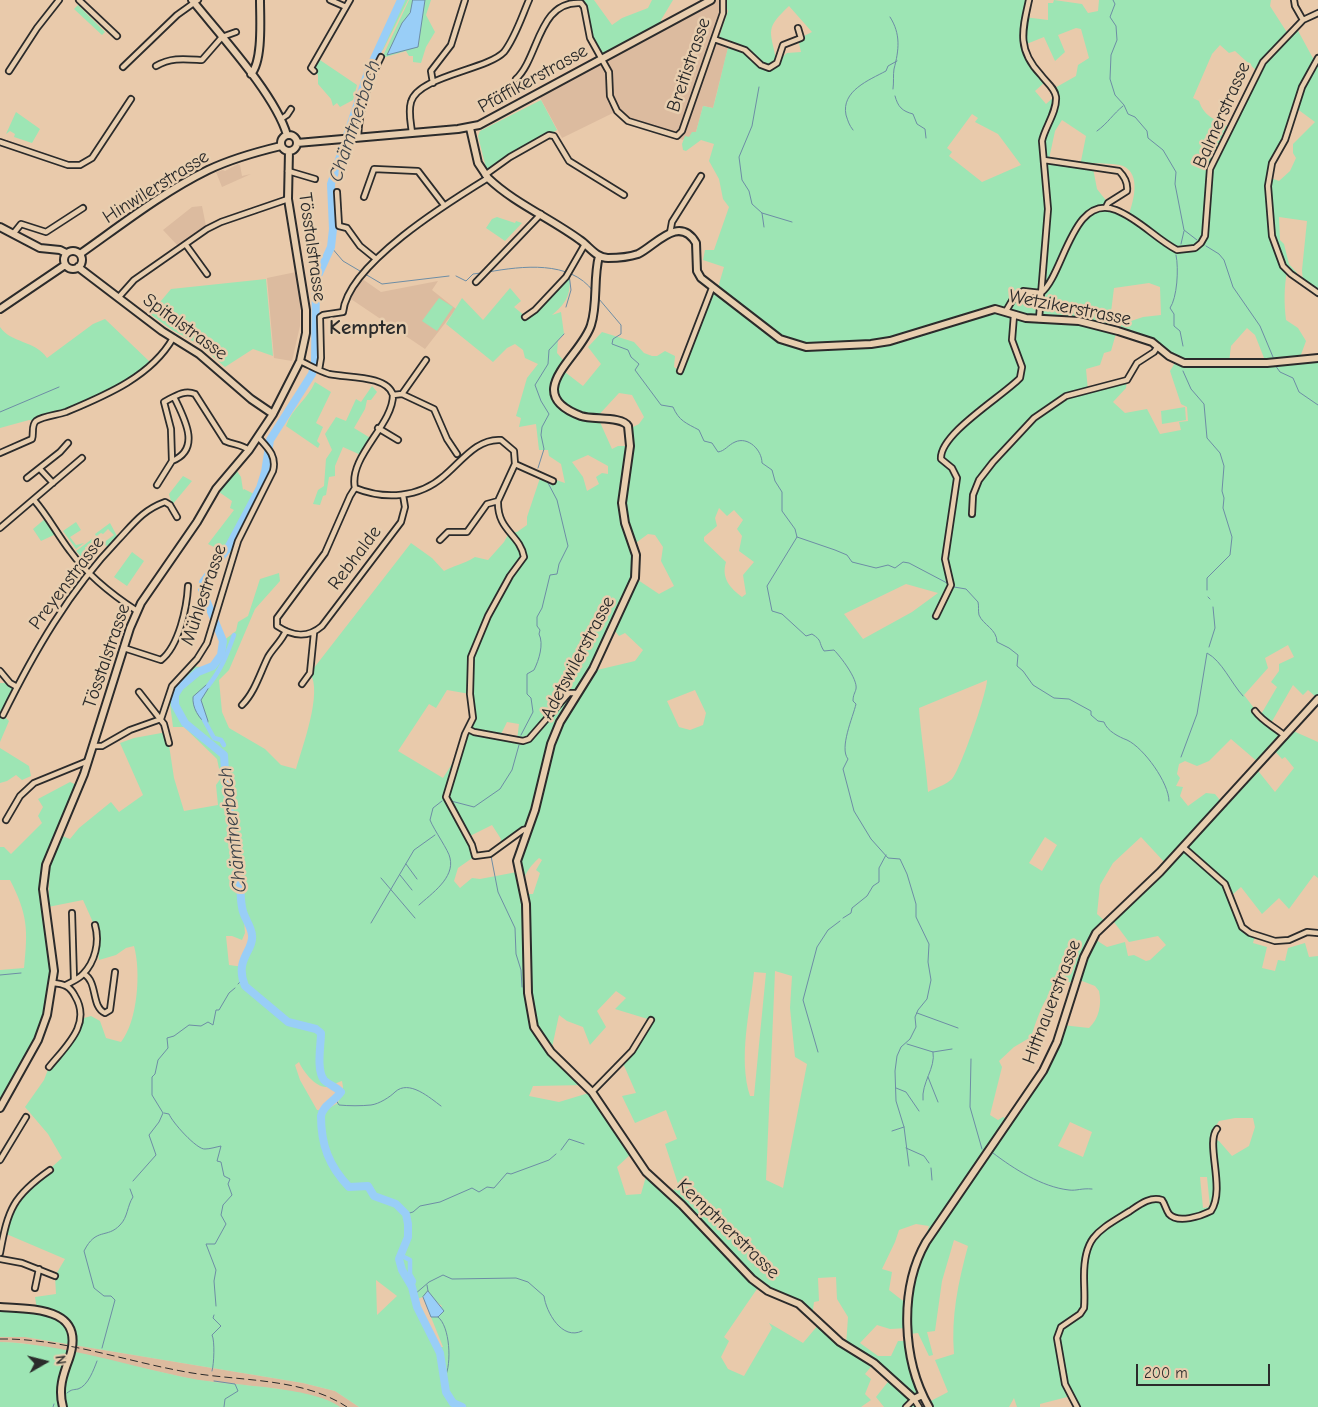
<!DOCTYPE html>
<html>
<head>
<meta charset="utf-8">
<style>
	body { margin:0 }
	#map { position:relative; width:1318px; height:1407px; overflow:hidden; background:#e9caab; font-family:"Comic Neue",sans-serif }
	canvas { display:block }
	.north { position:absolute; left:20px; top:1337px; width:50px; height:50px; -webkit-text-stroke:4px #e8ceaf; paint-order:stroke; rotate:82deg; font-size:14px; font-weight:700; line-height:20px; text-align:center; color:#2b2b2b }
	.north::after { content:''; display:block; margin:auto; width:18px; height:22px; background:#2b2b2b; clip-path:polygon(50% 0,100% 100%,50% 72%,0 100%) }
	.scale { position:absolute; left:1136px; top:1364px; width:134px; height:22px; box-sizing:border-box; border:2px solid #2b2b2b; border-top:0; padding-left:6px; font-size:15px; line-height:18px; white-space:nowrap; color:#2b2b2b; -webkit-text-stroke:4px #e8ceaf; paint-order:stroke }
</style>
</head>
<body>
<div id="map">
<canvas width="1318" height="1407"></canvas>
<div class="north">N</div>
<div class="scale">200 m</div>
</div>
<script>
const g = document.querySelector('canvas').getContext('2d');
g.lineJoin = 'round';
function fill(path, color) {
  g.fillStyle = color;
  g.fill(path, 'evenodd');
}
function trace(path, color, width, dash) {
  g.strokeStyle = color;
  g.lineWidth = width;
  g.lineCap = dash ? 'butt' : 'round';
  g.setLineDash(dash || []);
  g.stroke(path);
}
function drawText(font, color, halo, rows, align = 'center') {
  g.font = font + ' "Comic Neue",sans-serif';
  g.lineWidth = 5;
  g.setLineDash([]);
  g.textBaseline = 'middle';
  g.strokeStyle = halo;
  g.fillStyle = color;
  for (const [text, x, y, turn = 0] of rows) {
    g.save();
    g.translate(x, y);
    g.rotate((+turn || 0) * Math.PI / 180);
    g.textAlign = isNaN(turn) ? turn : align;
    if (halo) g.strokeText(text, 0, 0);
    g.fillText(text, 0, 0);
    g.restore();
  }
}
const built = new Path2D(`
	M702,0H723L728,11L718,40L729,44L713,108L703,106L696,132L689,137H685L683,140L628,121L617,111L562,138L538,94L704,4Z
	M238,164L240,165L242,176L251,174L222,187L216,172L223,170L225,171Z
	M202,206L206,226L179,247L163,230L192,207Z
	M296,272L300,294V326L292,361L274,358L267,278Z
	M361,278L381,292L438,281L432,290L456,309L425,349L348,297Z
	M0,1337H25L303,1383L335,1391L359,1407H340L280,1389L196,1380L75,1353L21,1343L0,1342Z`);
const green = new Path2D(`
	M401,0H408L383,50L377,53Z
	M409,0H431L426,15L435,32L426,47L421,63L413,62V56H409L406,51L382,58Z
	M584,0H594L612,25L622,18L648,8L652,0H673L661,20L662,27L601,59L590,38Z
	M723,0H1029L1024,17L1048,20V3H1053L1054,0L1082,4L1088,13L1098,11L1099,0H1271L1270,6L1288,34L1296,27L1315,62L1318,58V293L1303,283L1302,270L1307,221L1279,217L1280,240L1284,244L1289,264L1297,273L1296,277L1287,271C1284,288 1284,303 1286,320L1298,328L1306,341L1299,360L1318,358V699L1308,690L1303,695L1293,685L1271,723L1285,735L1291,730L1318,742V878L1314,875L1289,909L1279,898L1262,914L1241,887L1231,896L1242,927L1255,936L1253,943L1267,947L1262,968L1275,971L1278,960L1285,961L1288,948L1305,943L1309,957L1318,956V940V1407H1077L1071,1396L1040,1404V1407H1017L1014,1398L1009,1407H929L927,1403L948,1392L935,1360L954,1354C951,1316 958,1283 968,1246L954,1240L942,1281L935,1331L927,1332L933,1355L929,1356L918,1333L909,1334L908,1328L890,1329L877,1325L860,1343L878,1356H891L898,1341H910L922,1395L914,1399L919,1407H884L876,1397L891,1378L874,1363L865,1374L871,1379L865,1394L871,1400L861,1407H359L335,1391L303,1383L25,1337H0V1307L37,1309L35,1297L56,1294L55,1276L65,1259L4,1233L18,1197L62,1158L48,1134L25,1107L44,1080L49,1067L75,1035L81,1019L91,1016L100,1021L106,1038L121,1042C138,1021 141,971 134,946L126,948L116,955L99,960L96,929L83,900L48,907L50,867L62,836L70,839L79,828L111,802L119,812L143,795L120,743L134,738L167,732L174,778L184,811L218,805L216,785L221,778L217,759L184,727H173L170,704L165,703L169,692L192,666C215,670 219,664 223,641L236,631L238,622L248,616L260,579L279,573L280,581L255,609L229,670L219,680L222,712L229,728L265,749L281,765L296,769C302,748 323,692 310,673L411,543L432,558L444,571C455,565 462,565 475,557L488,560L504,542L509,533L517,532L527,525V517L541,475L565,483L561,464L549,456L548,450H539L536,424L519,427L521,418L516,416L527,378L538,364L525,358L523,350L515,344L507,348L493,362L446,324L462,298L483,320L510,288L521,301L514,307L525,316L535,310L567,276L570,279C570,297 565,304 552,315L561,312L564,334L558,340L557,353L565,362L561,369L583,386L601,364L588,347L602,332L634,342L644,353L652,356H657L665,351L675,356L674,367L680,371L712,288L717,291L724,267L703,260L705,250H714L729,207L723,199L719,179L709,161L714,144L701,140L686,151L683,150L682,144L685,136L689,137L692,132H696L703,106L713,108C719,87 723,65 729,44L718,40L728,11ZM789,6L812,32L798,39L801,52L787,53L779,60L776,59C770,29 765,29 789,6ZM1076,28L1081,29L1089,58L1078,65L1076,76L1053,89L1055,96L1046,104L1035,91L1046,81L1027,55L1024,45L1044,37L1055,61L1065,52L1058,35ZM1220,45L1229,53L1235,51L1258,72L1231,128C1216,120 1204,117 1199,101L1193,98L1212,54ZM1296,108L1315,122L1293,144V153L1296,158L1290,171L1279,181L1268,177L1272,163L1285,140ZM972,114L978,118L975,122L998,134L1021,165L982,182L949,156L952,152L947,148ZM1062,120L1086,136L1080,166L1049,159L1055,131ZM1092,163C1101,164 1115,163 1123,166C1142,174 1133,203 1128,217L1106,207L1108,203L1097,189ZM1149,283L1160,287L1161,315L1143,317L1122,324L1118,331L1158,346L1176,361L1170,371L1181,404L1187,407L1188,421L1179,422L1181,430L1160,434L1147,409L1125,413L1113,402L1126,388L1127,380L1088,391L1086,369L1100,365L1104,353L1111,351L1117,330L1109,328L1114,288ZM1247,328L1255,335L1266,363L1229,362L1231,346ZM619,393L632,395L644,417L639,424L629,429V446H618L612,449L599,420L595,419ZM588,455L608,466V474L602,473L596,477L599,484L587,491L583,477L572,462ZM719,508L727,516L734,510L743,520L737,529L742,536L739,551L754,562L743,575L746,594L742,597C730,588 721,578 726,562L704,541V537L717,526L715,518ZM648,534L655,535L663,547L661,561L674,586L659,594L635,578L633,545ZM906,584L938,593L912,612L863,639L844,614ZM612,627L619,636L625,633L643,650L635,661L597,670L593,669ZM1288,645L1294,657L1279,664V671L1271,682L1277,687L1260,716L1244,695L1268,668L1265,658ZM987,680C987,693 960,771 952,779C946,785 935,788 928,792C926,764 921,737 919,708ZM447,690L470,694L471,723L457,756L443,778L398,751L429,704L436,708ZM695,690L706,713L703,725L690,730L679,727L667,701ZM507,722L519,724L517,740L500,736ZM1231,739L1259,763L1273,749L1282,759L1285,757L1294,768L1275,792L1255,767L1223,804L1215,794L1206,793L1188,806L1180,796L1183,787L1176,786L1180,778L1177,774L1179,764L1185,761L1197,766L1209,761ZM492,825L501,839L500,846L528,829L517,872L480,879L472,878L460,888L454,881L458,868L475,856L468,837ZM1045,837L1057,845L1042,871L1029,863ZM1141,837L1167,865L1111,918L1129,942L1158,936L1166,945L1150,960L1146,961L1134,955L1128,956L1125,942L1107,947L1093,938L1106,922L1097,914L1100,885L1113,863ZM539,858L542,860L536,870L540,873L533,894H523C520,879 529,867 539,858ZM248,917L255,933L244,967L229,965L226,936H232L242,940L245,933L244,921ZM775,971L792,976L790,1008L795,1057L807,1064L783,1188L766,1180ZM754,972L766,973L754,1096H750C738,1058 750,1012 754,972ZM1077,979L1095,986L1099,991C1102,1004 1099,1019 1089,1028L1062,1025L1043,1071L1010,1121L1003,1117L998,1120L990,1115L1002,1067L999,1061L1014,1047L1031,1037C1037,1020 1049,975 1075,983ZM616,991L626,998L615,1009L651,1020L632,1051L622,1061L636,1093L622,1096L635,1123L666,1110L677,1139L665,1144L678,1184L671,1194L647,1173L641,1194L626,1195L617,1167L632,1153L592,1092L559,1102L529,1096L533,1086L586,1085L551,1052L559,1015L567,1021L583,1027L590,1045L606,1027L597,1011ZM299,1062C303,1071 315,1087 326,1087C331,1087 338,1082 342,1081L343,1087L338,1103L324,1111L317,1110L300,1080L295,1065ZM1235,1118H1253L1255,1127L1249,1146L1232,1156L1219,1141L1212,1138L1213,1130L1219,1121ZM1070,1122L1092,1132L1083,1157L1058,1146ZM1200,1177H1207L1210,1207L1203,1208ZM916,1224L929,1226L907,1304L889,1290L892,1272L882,1269L895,1242L899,1230ZM836,1277L837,1299L848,1317L846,1346L819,1324L803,1343L769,1323L772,1328L744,1376L728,1369L721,1357L729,1341L724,1337L759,1286L799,1304L812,1317L814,1302L819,1301L818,1278ZM376,1280L397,1296L377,1315ZM430,1294L435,1301L442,1306L431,1317L443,1347H437L418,1312L415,1300Z
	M78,5L105,32L102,35L74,9Z
	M317,58L357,85L353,100L340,107L337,103L333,106L331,99L318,84V75L311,68Z
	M541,100L557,130L492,170L486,168L478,136L480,131Z
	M16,112L40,129L32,143L14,137L15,134L10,131L6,134Z
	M497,217L515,223L516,221L522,223L505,241L486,228L492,219Z
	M266,279L273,356L253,349L225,367L198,344L172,330L150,314L171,289Z
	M439,298L453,307L437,331L422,321Z
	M105,319L151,363L132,379L63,413L36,421L29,420L0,428V327C12,344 35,340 47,358L93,324Z
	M315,382L331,392L316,423L323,427L317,441L320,444L318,448L286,426C292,408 308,399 315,382Z
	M372,386L377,392L371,400H367L365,409L354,428L372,439L363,456L343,447L335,466V476L329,477L326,495L323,496L320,505L313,504L318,490L324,486L326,459L332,450L325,434L336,417L346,421L356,399L361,402Z
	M1185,407L1186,420L1162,424L1161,411Z
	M237,471L241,477L243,490L244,489L258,496L230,553L225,551L219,557L214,547L208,544L234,510L230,508L232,501L219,492Z
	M183,476L192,481L172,505L169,494Z
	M46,518L56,534L41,541L33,529Z
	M76,522L81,530L70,537L76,545L84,543L76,549L63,531Z
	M110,523L117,536L108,546L104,545L103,543L114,535L108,529L103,534L101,533L98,535L100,539L98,540L95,534Z
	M92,539L96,544L95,547H85L86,558H91L87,563L76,551Z
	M132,552L144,561L127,586L114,577Z
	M0,683H10L17,687L3,715L9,721L0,742Z
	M0,748L29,766L31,776L22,780L16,775L7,781L0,783Z
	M70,782L79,786L44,877L53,983L38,1040L0,1108V970L24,968C28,930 28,915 10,880H0V847H4L11,854L42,823L38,816L43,807L38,799Z
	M0,1342C65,1344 130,1367 194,1379C230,1386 312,1386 340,1407H0Z`);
const water = new Path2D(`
	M413,0H425L418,47L387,55L402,23L410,13Z
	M210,682L211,684L201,700L208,721L207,725C199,718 192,708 193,697Z
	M428,1291L444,1311L438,1317H431L423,1297Z`);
const stream = new Path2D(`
	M1113,0L1115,4L1110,17L1116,26L1117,40L1111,55L1110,79L1115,95L1124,105L1128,114L1135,117L1147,131L1148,138L1163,150L1176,172L1175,184L1184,230L1197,240
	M890,17C901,34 899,50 894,69C893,75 894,82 893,89
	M759,87L752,126L739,157L742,180L749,191L752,204L762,213L764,227
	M895,96C898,107 902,111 913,114L917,124L925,129L926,138
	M853,130C849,125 848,121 846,115C841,91 869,80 886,71L888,66L897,61
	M1097,131C1108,123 1113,114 1123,106
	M762,213L792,222
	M1181,244L1184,231
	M1206,246L1219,254L1224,260L1233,287L1260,326L1273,357
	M331,247L343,261L382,284L449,276
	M1176,255C1179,269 1177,298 1170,308L1174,314V326L1180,331L1183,346
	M488,272C522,266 570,260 593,291
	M456,276L466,281L473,274L481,273
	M599,299L621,325V334L613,339L612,344L628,350L631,357L639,364L635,370L661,405L673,407C679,421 686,423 699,430L704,441L712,443L718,452C725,451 728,445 735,442C748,436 762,450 762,463L772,470L775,481L782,492V511L795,529L797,537L767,586L772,611L782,614L806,636L812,634C823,641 818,642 824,651L834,650C840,656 858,679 856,689C855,693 853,695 853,701L856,704C853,717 839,748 848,759L843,769L854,811L871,839L888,858L900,859L907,874L916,904V917L929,944L928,962L931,980L927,999L918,1010L915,1017L916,1027L910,1039L901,1047L897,1056L895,1071L896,1101L904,1127L909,1166
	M566,307L571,290L569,274
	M1275,365L1280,372L1293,378L1299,392L1318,405
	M1183,371L1191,389L1204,404L1207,438L1220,453L1224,466L1222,491L1224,498L1223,508L1232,537L1230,555L1207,578V590
	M0,412L59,387
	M538,468L544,449L541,435L542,427L549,414L541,401L535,385L548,364L549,350L564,334
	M797,537L835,550L847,555L852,562L876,568L888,565L895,568L903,562L909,563L947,583
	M954,587L966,589L978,602C979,606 978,611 979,615C983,625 997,629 997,642L1009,648L1018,655L1017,666L1023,671L1033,685L1054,698L1069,699L1091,711V715L1098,721L1104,722C1107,731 1119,737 1127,740C1144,748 1169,783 1169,801
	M1208,597L1210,599
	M1209,647L1215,628L1213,607
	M521,735L533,712L531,698L527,694V674L534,670C539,660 544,644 539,634L540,630L537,626V617L542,608L550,575L557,574L559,564L568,546L557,500L547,481
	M1181,757L1197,714L1207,653C1222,661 1231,683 1243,696
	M451,801L474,807L500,789L512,770L519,745
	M491,856L498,892L515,928L516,954L521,970L522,987
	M406,864L417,879
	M400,875L412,890
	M381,878L415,918
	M419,905C431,894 455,878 450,858C449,851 434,830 430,820L433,808L442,801
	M843,918L851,913L852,908L867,896L873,886L879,882V868L886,855
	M371,923L414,850L435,835
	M0,975L21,973
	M238,984L242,980
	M917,1013L958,1028
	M907,1044L933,1052L952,1049
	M818,1052L803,1000L817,947L828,930L840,921
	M971,1059L970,1107L982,1149
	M928,1077L938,1102
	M896,1088L906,1092L919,1111
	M336,1100L339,1105C349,1106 361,1106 371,1105C379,1104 390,1097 395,1092C409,1079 430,1098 441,1106
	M923,1100C921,1083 936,1068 933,1052
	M164,1113L169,1114C172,1122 197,1150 205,1149C210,1149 216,1147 221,1146L217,1161L221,1162L224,1176L230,1179L228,1184L232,1195L223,1205L221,1215L226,1224L215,1244H206L216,1270L214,1281L216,1306
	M892,1131L904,1127
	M906,1148L924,1156L929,1163
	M561,1150L569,1139L584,1144
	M993,1153C1014,1169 1042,1187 1069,1190C1077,1191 1081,1188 1092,1189
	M931,1168L932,1180
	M133,1181L156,1155L149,1135L159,1122L163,1113L152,1095V1077L155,1074L158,1060L168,1048L167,1038L174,1036L189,1025L201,1026L208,1022L213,1025L216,1010H219L229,993L235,988
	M406,1214L413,1212L420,1206L440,1202L472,1188L479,1192L487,1187L494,1188L507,1173L511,1174L549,1160L556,1154
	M427,1285L428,1291
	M415,1294L429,1282L443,1275L452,1279L516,1278L528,1282L544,1296C546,1312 562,1341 582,1331
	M438,1317C450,1326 452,1364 445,1377
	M102,1348L115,1300L111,1296H104L94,1288L84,1251C96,1227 107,1239 120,1225C128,1217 127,1206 133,1197L130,1189
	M212,1371C214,1364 215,1341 212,1335L221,1326L213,1318L214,1315
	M214,1381L235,1384L238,1391L225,1399L224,1407
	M67,1393C72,1389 73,1390 78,1389C88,1386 94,1369 97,1361
	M53,1407L54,1404`);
const canal = new Path2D(`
	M208,686C222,668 226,657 234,635
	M204,720L214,738L221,740L224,745
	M400,1255L410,1260V1274L414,1281L412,1287`);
const river = new Path2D(`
	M401,0L368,72L331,184L333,229L331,247L316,280L315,362L312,374L270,440L265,472L260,488L228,548L203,582L202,590L223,641L221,655L213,666L198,672L180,687L175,695V705L185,723L224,755C226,796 233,835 239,876C241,886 240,897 242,907C243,917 251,925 252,935C254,951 234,959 245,986L288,1022L316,1029L321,1033C321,1045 316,1070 324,1080C329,1085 336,1087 341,1092C335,1101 323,1105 321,1116C321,1145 329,1166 349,1187L368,1186L374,1196L396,1204L406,1214L408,1224V1237L399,1259L402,1270L412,1287L417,1307L440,1353L446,1392L453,1403L462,1407`);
const street = new Path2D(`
	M79,0L117,36
	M330,0L346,7
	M1029,0C1022,31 1017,50 1041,75C1046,82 1055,88 1056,97C1057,112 1045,127 1042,141L1048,209L1039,319
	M1294,0L1295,6L1303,20
	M714,39L745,50L761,65L769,68L777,63L783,45L801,38L798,28
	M1318,58L1302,87L1285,140L1272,163L1268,186L1272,236L1283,266L1291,274L1318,293
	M156,66C171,57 185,59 202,60L222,37L236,32
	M123,67L177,15L198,0
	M9,71L37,28L59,0
	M314,71L311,68L350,0
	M516,79C539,58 538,0 581,3L584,7L590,38L609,72L610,96L617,111L628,121L677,136L682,131L723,13V0
	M433,83L431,71L451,45L465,0
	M281,119L287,115L291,109
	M412,133C411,123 408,112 411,102C418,76 487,70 504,52C515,38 522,16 529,0
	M358,138C359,110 368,82 381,57
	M0,142L68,165H80L92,158L131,99
	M1044,160L1119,171C1125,177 1128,183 1127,191L1108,203L1106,207
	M288,171L315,179
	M485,175L510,157L549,135L554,136L569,161L624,195
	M337,192L339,226L347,228L360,246L376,259
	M364,197L374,169L418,171L444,205
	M670,233L672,222L701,176
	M13,234L21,224L46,232L83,208
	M186,245L207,274
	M476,282L541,214
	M118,298L134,280L207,229L221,222L288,199
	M1006,311L1013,299L1023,291L1041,293C1064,275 1072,193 1116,210C1139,219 1156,239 1177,250L1195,248L1201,243L1205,236L1210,169L1263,62L1303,20L1318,13
	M525,317L535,310L566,277L585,244
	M300,361C309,365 319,371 329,374C347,378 387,375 393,395L402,394L434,409L447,439L457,454
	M319,370L321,358L320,317L323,315L343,312C348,264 449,202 488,178
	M680,371L712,288
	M402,394L426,360
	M393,395C393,425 348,457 355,488C385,500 419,498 444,476C461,462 477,438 501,440L514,451L515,464L498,501L487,504L467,532H448L440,540
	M378,428L398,440
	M0,453L32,439C34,434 31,425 36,421C43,416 57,415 66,412C104,396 151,377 173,338
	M172,461C202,449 184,418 174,397
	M515,464L553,481
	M40,469L53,483
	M27,478L60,452L68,443
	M157,485L172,461L171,429L164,402C174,397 184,389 195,394L225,441C234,445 240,444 249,450
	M355,488L350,496L325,553L277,618V626C292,636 307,639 322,626L401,522L405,507L403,495
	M34,500C48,516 57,534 70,551C88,576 111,594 137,611
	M498,501C497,531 520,534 524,557L510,576L488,616L471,657L470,694L473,718L465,734L446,797L472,845L475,856L490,854L523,830L528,829
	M972,514L973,495L979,480L993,462L1034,418L1066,396L1127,380L1137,363L1154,352L1158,346
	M0,528L82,458
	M936,616L951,585L945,559L957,478L952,468L941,459C939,434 1003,396 1020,378L1022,367L1012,340L1014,315
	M124,648L161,660C179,646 187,607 188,586
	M0,671L10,683L17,687
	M302,684L310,673L314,633
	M139,692L164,724L169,743
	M242,705C255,692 260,673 268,657C273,648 281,642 286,631
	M1255,711C1263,722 1275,727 1285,736
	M3,715C34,652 69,591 118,540C134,523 143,510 165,502L170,505L177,517
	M468,729L474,732L523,741L529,739L569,693H576
	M93,746H102L130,730L161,719L172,686L197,659L207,643L238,541L273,471C277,456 268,448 258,437
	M6,820L20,796L34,783L88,761
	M1183,847L1225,884L1242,927L1250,933L1275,941L1289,940L1307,932L1318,933
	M72,913L74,980
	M84,974C98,982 91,1007 105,1013L110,1010L115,972
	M66,985C71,982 79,979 83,974C95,962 100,942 95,925
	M49,1067C66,1046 92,1024 75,996C70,986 64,984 53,983
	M592,1092L632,1051L651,1020
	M0,1160L26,1117
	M0,1253C8,1209 13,1196 50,1170
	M0,1259L22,1263L55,1276
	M35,1288L39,1269
	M906,1407L914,1399L919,1407
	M1077,1407L1065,1384L1057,1338L1061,1327L1080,1314L1084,1308C1085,1298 1084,1287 1084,1276C1084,1236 1098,1231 1130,1211C1139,1205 1150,1196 1162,1200C1165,1204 1166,1210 1169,1214C1178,1224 1201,1216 1211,1211C1226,1189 1205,1143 1217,1129`);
const secondary = new Path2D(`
	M192,0C220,35 275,94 287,135
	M251,74C263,61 260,18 260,0
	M470,128L478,163L488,178C514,203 550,218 580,240C589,246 596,258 608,258C617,258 629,257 638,254C655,246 679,214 696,243L697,271L701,278L780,339L806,347L871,344L890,341L995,309L1026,318L1079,321L1118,331L1152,342L1169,356L1184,363H1267L1318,358
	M281 143a8 8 0 1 1 16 0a8 8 0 1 1-16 0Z
	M297,143L458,129L479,125L711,0
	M0,227L40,248L60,250L66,253
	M64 260a9 9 0 1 1 18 0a9 9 0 1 1-18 0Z
	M80,254C121,225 163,192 208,170C231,159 256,152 281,146
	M599,256C593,279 598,303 591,325C582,356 519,393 581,416C593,420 622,416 628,426L630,446L622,503L625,523L636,555L635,578L593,669L560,722L551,744L535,810L517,861L526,904L528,993L534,1027L551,1052L592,1092L646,1172L682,1205L752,1279L768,1291L799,1304L840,1342L874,1363L914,1399L922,1395
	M78,267L162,331L199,354L251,399L273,414
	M0,309L65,265
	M0,1108L38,1040L47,1015L54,971L43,889L46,865L84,774L130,628L141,603L197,522L216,489L249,450L273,414L300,361L306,333V310L288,199L289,151
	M0,1307C33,1309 87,1307 69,1359C63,1375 58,1389 63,1407
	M929,1407C902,1360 899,1289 926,1242L1043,1071L1057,1042L1084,957L1096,933L1160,872L1318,699`);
const rail = new Path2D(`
	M0,1339C59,1338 122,1360 181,1371C235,1382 300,1376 347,1407`);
const streetNames = [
	["Breitistrasse",689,65,-71],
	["Pfäffikerstrasse",533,79,-29],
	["Balmerstrasse",1222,115,-66],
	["Hinwilerstrasse",156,187,-32],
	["Tösstalstrasse",312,247,82],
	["Wetzikerstrasse",1070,308,11],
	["Spitalstrasse",185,327,36],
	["Rebhalde",355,558,-53],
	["Preyenstrasse",67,583,-53],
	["Mühlestrasse",204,595,-71],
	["Tösstalstrasse",107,656,-71],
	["Adetswilerstrasse",578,658,-62],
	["Hittnauerstrasse",1052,1002,-69],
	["Kemptnerstrasse",728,1229,44]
];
const waterNames = [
	["Chämtnerbach",355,121,-72],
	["Chämtnerbach",233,830,-97]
];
const quarterNames = [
	["Kempten",368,328]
];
fill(built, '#dcbb9f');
fill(green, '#9de5b4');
fill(water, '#99cef7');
trace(water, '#6d8da5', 1);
trace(stream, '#6d8da5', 1);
trace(canal, '#99cef7', 4.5);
trace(river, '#99cef7', 8);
trace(street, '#2b2b2b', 8);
trace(secondary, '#2b2b2b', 10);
trace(street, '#e8ceaf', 4.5);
trace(secondary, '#e8ceaf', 6);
trace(rail, '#2b2b2b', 1, [8, 4]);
drawText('19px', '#2b2b2b', '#e8ceaf', streetNames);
drawText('italic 20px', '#3c434a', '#e8ceaf', waterNames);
drawText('bold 21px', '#2b2b2b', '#e8ceaf', quarterNames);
</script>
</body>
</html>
